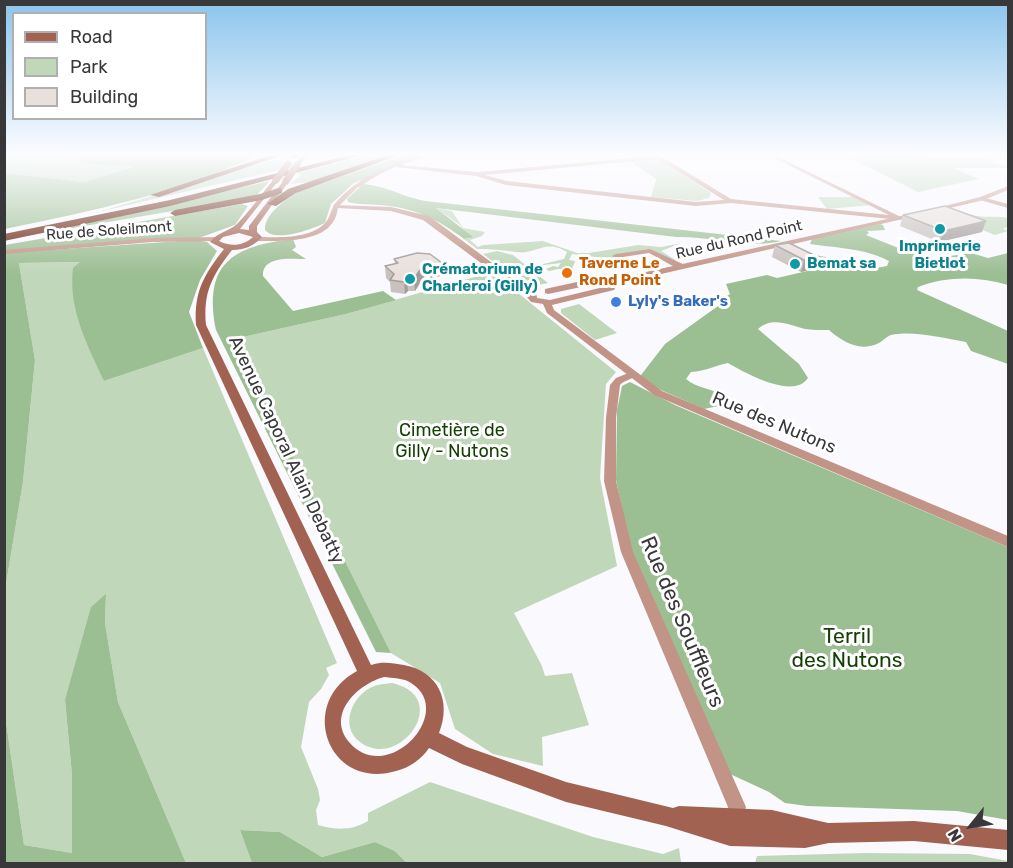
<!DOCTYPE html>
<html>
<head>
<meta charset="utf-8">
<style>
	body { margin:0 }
	#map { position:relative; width:1013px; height:868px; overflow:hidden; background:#f9f9fe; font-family:Rubik,sans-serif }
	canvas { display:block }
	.frame { position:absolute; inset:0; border:6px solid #38383b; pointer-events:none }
	.legend { position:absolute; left:12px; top:12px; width:195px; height:108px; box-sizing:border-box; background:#fff; border:2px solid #afafb1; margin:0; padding:8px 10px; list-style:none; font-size:18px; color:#38383b }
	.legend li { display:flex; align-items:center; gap:12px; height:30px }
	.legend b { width:30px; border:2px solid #afafb1 }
	.north { position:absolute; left:941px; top:796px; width:60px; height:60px; -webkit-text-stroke:4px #fff; paint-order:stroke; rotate:240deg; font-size:16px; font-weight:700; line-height:24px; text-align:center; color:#38383b }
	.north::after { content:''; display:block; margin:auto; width:21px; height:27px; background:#38383b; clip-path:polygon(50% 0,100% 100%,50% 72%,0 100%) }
</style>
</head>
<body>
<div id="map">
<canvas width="1013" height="868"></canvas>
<div class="frame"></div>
<ul class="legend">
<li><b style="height:8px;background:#a26251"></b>Road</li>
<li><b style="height:16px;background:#c0d7ba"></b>Park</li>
<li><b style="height:16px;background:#e9e0dd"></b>Building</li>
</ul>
<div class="north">N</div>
</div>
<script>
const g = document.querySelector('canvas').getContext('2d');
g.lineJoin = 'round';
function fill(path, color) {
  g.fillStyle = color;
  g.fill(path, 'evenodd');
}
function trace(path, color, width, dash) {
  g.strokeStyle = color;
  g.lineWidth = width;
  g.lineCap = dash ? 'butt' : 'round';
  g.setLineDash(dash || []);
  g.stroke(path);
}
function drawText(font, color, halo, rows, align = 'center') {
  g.font = font + ' Rubik,sans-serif';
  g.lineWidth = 6;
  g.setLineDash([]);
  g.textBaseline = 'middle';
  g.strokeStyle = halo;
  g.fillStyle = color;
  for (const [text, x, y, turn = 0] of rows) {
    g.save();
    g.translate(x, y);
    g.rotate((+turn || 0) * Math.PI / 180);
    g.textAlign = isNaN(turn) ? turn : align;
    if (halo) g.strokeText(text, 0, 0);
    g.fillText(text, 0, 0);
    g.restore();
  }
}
const green = new Path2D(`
	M5,154H66L83,163L135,166L84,182L5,173Z
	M372,154H394L312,182L290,184L301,175L297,173Z
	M832,154H915L917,156L992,159L1005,161H982L1008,166V168H953L979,179L918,192L854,160Z
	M656,157L711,193L709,198L697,201L651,197L656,179L628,160Z
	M281,160L284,162L279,170L98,212L269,161Z
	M818,197H856L872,205L827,209Z
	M436,208L452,211L463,228L485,232L482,236L470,240L478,247L483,245L543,241L577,253H589L638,245L661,247L682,243L661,251L680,263L672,266L647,251L612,259L572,254L569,260L575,261L572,269H558L549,271L546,269L553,266L558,267L561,263L535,266L564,259L567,252C545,238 536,255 516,252C501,250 494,249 477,249L464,239L470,238L460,225Z
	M969,214C983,219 995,215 1008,218V226L1003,229L1008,231L995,235L950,217Z
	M497,251L513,255L548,283L527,287L483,254Z
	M81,262L104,381L203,348L337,663L326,668L329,675L321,689L309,702L301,747L318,789L320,800L316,810L318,825C336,830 351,831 368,821V813L430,782L593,837L663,854L679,848L681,862L407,863L395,851L375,842L322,857L280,832L240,830L252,863H186L118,702L105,623L106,595L65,700L72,775V853L24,845L6,722L5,590L23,482L35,360L19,263Z
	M492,272L616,372L606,384L600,478L617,566L514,613L542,666L545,676L572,673L589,725L542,737L543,766L493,754L455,729L440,683L391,653L234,339L346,314Z
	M579,304L617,333L595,340L561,313V309Z
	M392,683C454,697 399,772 360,742C340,727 351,698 370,688C377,684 384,684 392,683Z
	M865,853L970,854L1008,861V863H755L757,856Z`);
const forest = new Path2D(`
	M66,154H260C181,193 91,211 5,229V173L84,182L133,167L83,163Z
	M406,154H425L354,183L331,204L325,223C312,229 276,243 265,230C264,214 286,199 298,192Z
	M270,181L255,197L20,237Z
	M363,184C388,186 402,197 426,201L781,241C751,249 709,236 676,237L436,208L473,237L464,239C438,219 414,208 381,205C370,204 359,205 348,202L347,199Z
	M242,204L248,206L235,225L196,239L160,238L5,251V245Z
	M880,224L883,225L885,230L867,231L869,233L866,235L906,251L936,258L971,253L988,258L1008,253V285C979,276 946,276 918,287L917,290L1008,331V364L971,351L966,342C945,338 912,330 891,335C887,336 883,341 879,343C860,352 844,343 829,330C821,330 812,330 805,329C790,325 772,316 758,329L799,364L808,378C794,400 745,373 728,363C713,366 707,371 691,372L686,379C697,389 714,388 727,398L719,406L704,409L645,383L641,375L665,344L718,306L727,303L728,301L724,298L730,294L726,284L767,275L777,278L816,269L790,254L791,251L826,257L839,265L847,267L870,269L887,266L889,261C865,248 836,248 810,244L812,239Z
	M293,239L296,247L292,250L306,259C292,259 262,255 263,276L293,311L383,291L396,300L346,314L234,339L391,653L376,652L216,330C203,264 232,246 293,239Z
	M196,240L207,242L217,251L200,280L189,312L203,348L104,381C87,344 68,309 73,268L80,262L19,263L35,360L23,482L5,590L6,722L24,845L72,853V775L65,700L91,607L106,594L105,623L118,702L186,863H5L4,253Z
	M630,382L675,405L1008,547V820L957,811L807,806L785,803L769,792L730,774L631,551L616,480L617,410L622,386Z
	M240,830L280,832L322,857L375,842L395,851L407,863H252Z`);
const minor = new Path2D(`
	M426,154H433L401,165L477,172L654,156L652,154H657L731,199L889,215L766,154H772L903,218L900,220L731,203L696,206L506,185L476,176L395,167L380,174L357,188L338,207L333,206C357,176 390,164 426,154ZM658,159L724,200L696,202L507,181L485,175Z
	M982,197L1008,204V208L980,200L979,199Z
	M650,249L685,265L686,267L679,269L649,253L616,258L612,256L616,254Z
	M631,372L634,373L636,375C632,380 624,380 620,385L616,418V481L633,552L746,807L741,823L735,826L729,823L726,817L728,807L621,552L604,481L606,418L610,385L616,378Z`);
const tertiary = new Path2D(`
	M1008,186V190L984,200L933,212L929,210L980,197Z
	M334,205L391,207L429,216L526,288L536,292L537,298L550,300L608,286L609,284L600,283L548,294L545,293V289L600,277L614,279L919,212V216H916L617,284L614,290L552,305L554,310L662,391L1008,536V547L654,395L547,313L543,304L531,302L527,297L528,295L520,292L423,220L391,211L338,208C337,213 336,218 333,222C320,243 278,241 256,241L252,239L256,237C277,237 310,240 326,222C330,217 331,210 334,205Z
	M215,237H218V241L153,242L4,254V250L153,238Z`);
const secondary = new Path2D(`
	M303,154H309L299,166H295Z
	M274,179L279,180L240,229L249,230V226L284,180L289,181L257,226V232L262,237C254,246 244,250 232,250C212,276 203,292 206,325L371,665C383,661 392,663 404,665C438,671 452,701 439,733L467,747L566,782L673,808L679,806L772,810L828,823L914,821L1008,830V850L914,841L829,843L805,848L730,846L666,826L566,802L462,764L429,748C422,759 409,768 396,771C329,791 296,704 357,671L196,325C194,291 204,275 224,249L210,242C218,232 228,232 237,224C251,210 262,193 274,179ZM239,233L253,237C243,246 231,247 219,241L223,237ZM384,677C392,678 404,678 411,683C457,712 387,787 349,742C326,714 358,684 384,677Z`);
const motorway = new Path2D(`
	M274,154H286L159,197L150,195Z
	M292,154H302L295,158L292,157Z
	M354,154H367L170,206L4,241V234L170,200Z
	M391,154H402L296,193L276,206L267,204L288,189Z
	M278,188L282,189V193L262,200L175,216L170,213L175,210L260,194Z`);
const secondaryBridge = new Path2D(`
	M276,180L288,164
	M286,181L297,165`);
const wall = new Path2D(`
	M903,215L982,232L939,242L900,226Z
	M789,243L814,269L801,272L772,257L775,245Z
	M417,253L443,275L427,280L424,277L415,291H408L405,294L391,292L390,282L386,278L385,266L395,264L394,259Z`);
const shadedWall = new Path2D(`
	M986,221L982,232L939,242L944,231Z
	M818,257L814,269L801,272L804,260Z
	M442,263L443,275L427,280V268Z
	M423,265L424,277L415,291L414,279Z
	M407,278L408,291L405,294L404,282Z`);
const building = new Path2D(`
	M945,206L986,221L944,231L903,215Z
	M789,243L818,257L804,260L775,245Z
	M417,253L430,254L442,263L427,268L423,265L414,279L407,278L404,282L390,280L394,274L385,266L398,263L394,259Z`);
const markers = [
	[940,229,6,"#0f9aa8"],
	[795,264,6,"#0f9aa8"],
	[567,273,6,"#e8710a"],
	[410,279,6,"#0f9aa8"],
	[616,302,6,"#3f7fe0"]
];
const farStreetnames = [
	["Rue de Soleilmont",109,231,-4],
	["Rue du Rond Point",739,240,-13]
];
const farCulturenames = [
	["Imprimerie",940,247,"center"],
	["Bietlot",940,264,"center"],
	["Bemat sa",807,264],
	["Crématorium de",422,270],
	["Charleroi (Gilly)",422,287]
];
const farFoodnames = [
	["Taverne Le",579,264],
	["Rond Point",579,281]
];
const farShopnames = [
	["Lyly's Baker's",628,302]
];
const streetNames = [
	["Rue des Nutons",774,423,23],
	["Avenue Caporal Alain Debatty",286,450,65]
];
const parkNames = [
	["Cimetière de",452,431],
	["Gilly - Nutons",452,452]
];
const nearStreetnames = [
	["Rue des Souffleurs",682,622,67]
];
const nearParknames = [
	["Terril",847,637],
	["des Nutons",847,661]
];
fill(green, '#c0d7ba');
fill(forest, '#9cbe93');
fill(minor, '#c19487');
fill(tertiary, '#c19487');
fill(secondary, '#a26251');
fill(motorway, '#6a2512');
trace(secondaryBridge, '#a26251', 7);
fill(wall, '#c8c1be');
fill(shadedWall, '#a39d9b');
fill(building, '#e9e0dd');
trace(building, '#a39d9b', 1.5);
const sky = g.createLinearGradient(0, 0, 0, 275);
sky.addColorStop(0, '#8ac4ec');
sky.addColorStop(0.56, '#fcfcff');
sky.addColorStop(1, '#fcfcff00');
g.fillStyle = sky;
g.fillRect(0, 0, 1013, 275);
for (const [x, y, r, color] of markers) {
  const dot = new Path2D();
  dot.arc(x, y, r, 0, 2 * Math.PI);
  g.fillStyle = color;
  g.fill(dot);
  trace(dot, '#fff', 2);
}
drawText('15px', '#38383b', '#fff', farStreetnames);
drawText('bold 15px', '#0d838f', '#fff', farCulturenames, 'left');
drawText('bold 15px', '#c56008', '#fff', farFoodnames, 'left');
drawText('bold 15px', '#366cbe', '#fff', farShopnames, 'left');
drawText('18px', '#38383b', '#fff', streetNames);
drawText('18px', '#133f03', '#fff', parkNames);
drawText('21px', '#38383b', '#fff', nearStreetnames);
drawText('21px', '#133f03', '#fff', nearParknames);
</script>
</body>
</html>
